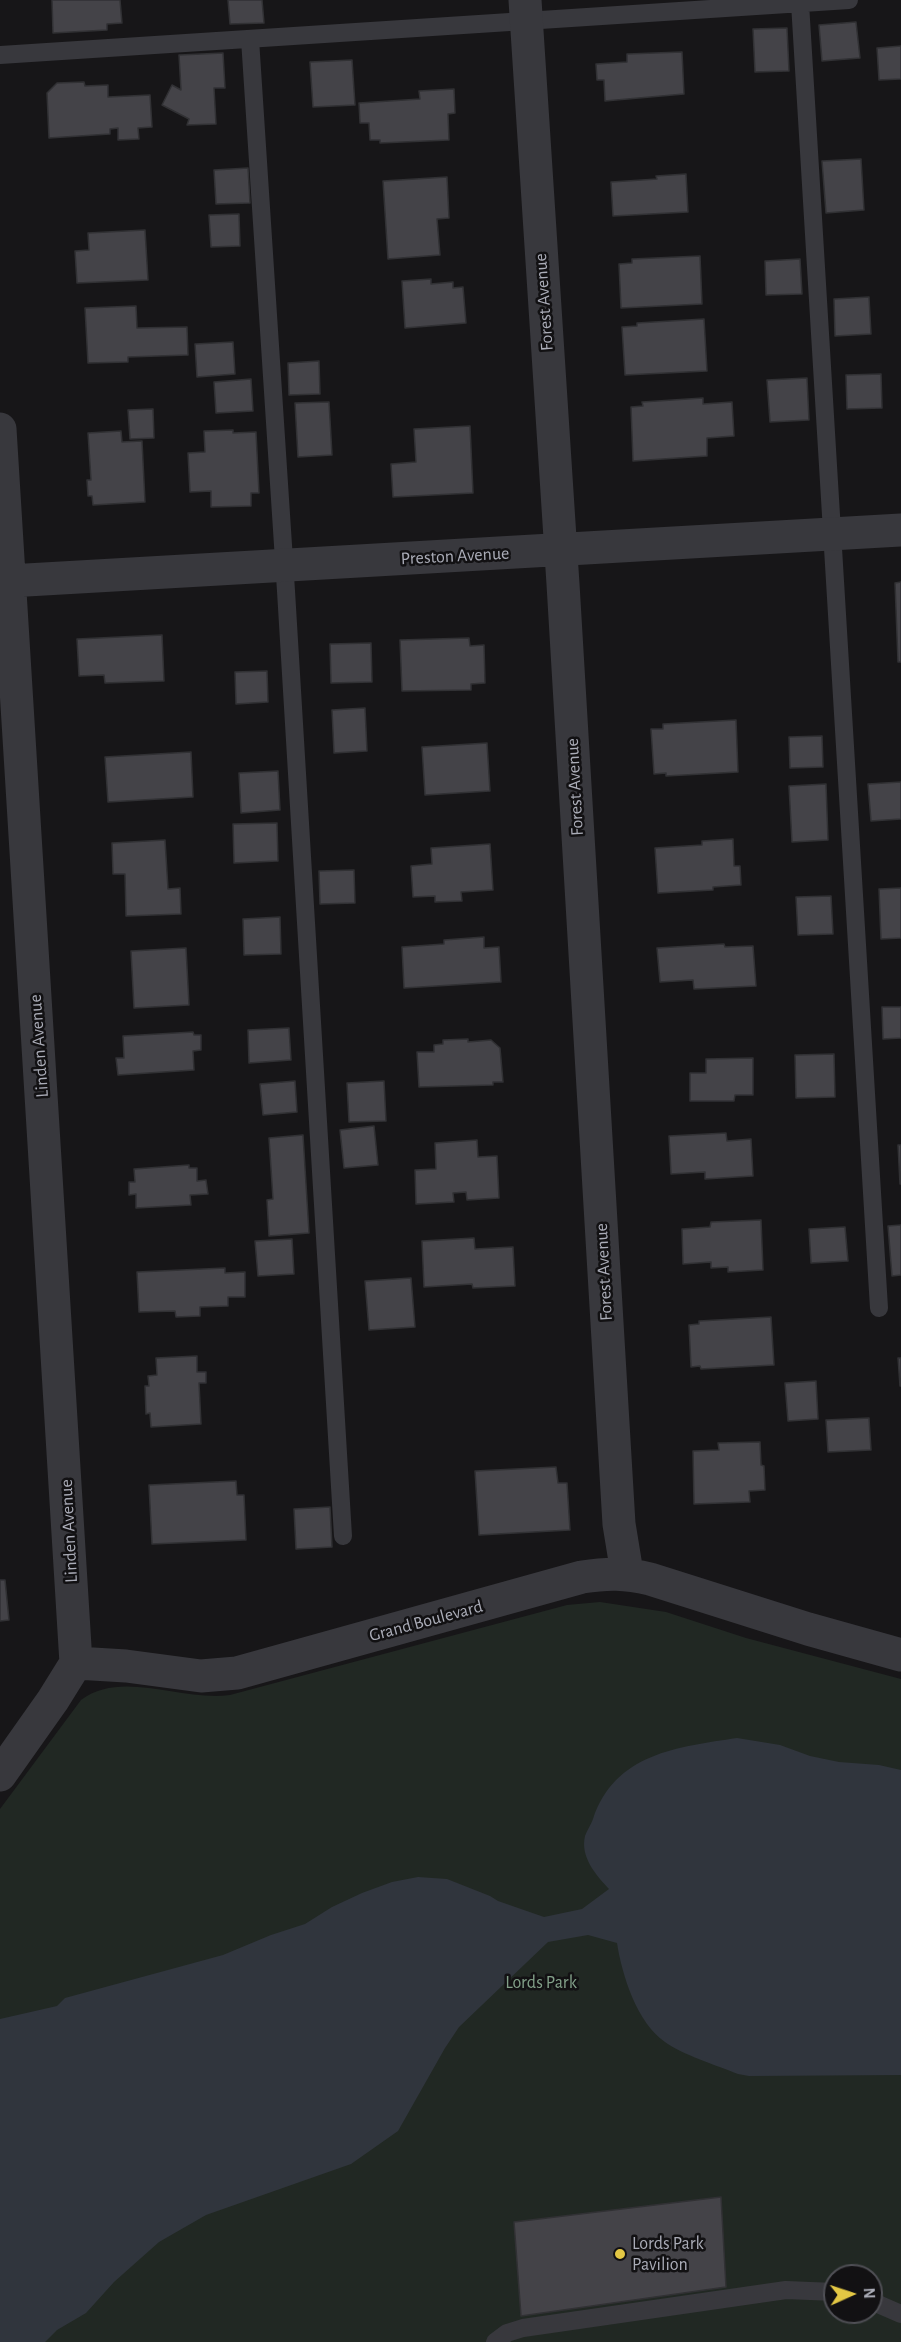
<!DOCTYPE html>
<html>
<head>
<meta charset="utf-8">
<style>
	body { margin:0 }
	#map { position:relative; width:901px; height:2342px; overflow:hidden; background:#171618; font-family:"Alegreya Sans",sans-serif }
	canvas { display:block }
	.north { position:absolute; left:823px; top:2264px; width:60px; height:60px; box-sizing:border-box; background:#121113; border:2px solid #4f4f55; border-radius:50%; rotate:87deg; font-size:16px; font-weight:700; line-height:24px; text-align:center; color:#aaacb7 }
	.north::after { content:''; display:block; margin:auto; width:21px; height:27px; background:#e3c744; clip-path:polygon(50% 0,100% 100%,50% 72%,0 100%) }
</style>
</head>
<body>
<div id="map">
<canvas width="901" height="2342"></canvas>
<div class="north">N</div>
</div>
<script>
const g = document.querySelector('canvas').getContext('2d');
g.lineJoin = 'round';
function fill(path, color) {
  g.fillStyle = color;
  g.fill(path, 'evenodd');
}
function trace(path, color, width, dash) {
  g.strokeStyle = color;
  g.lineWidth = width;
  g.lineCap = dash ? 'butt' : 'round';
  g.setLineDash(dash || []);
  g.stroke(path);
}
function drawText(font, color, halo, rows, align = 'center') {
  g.font = font + ' "Alegreya Sans",sans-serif';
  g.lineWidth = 5;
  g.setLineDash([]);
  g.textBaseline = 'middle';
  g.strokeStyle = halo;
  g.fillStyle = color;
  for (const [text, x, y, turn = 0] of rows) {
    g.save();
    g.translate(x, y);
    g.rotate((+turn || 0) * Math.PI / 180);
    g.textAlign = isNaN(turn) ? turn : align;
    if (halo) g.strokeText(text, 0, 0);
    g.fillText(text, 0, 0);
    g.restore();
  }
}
const green = new Path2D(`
	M600,1602L666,1612L746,1638L901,1679V2342H0V1809L81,1700C122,1669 182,1702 230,1695L567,1605ZM835,2276H871V2312H835Z`);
const water = new Path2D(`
	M737,1738L780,1745L810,1756L839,1762L879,1765L901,1770V2075L749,2076L738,2074C718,2066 681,2054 665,2042C637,2023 622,1975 617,1943L588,1935L548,1942L459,2027L445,2048L398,2131L351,2164L206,2215L159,2242L114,2282L86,2313L57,2330L45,2342H0V2019L57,2006L65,1998L223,1955L271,1935L305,1924L332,1907L362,1893L392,1882L418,1877L447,1879L490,1896L498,1901L544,1917L582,1909L609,1889C596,1875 580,1857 585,1836C587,1830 591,1825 593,1819C615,1753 678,1747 737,1738Z`);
const building = new Path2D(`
	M52,0H120L122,23L107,24V30L53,33Z
	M228,0H262L264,23L230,24Z
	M856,22L860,58L822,61L819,25Z
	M787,28L789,71L755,72L753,29Z
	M901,46V79L879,80L877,48Z
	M682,52L684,94L605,101L604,80H597L596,64L627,62V54Z
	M223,53L225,88H214L216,124L187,125L189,119L162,105L172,85L181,90L179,55Z
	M352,60L355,105L313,107L310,62Z
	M84,82L85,86L108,85V97L150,95L152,127L138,128L139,139L118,140V128L110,129V134L49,138L47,93L57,83Z
	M454,89L455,113L448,114L449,140L380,143V140H370L369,123H360L359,103L420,99L419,91Z
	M861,159L864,210L826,213L822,161Z
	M248,168L250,203L216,204L214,170Z
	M686,174L688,212L613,216L611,182L657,179L656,176Z
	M447,177L449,218L437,219L440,255L388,259L383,181Z
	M239,214L240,246L211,247L209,215Z
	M145,230L148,280L77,283L75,251L89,250L88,233Z
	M700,256L702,304L621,308L619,264L632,263V259Z
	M800,259L802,294L766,295L765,261Z
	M431,279V284L453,282V288L463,287L466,323L405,328L402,281Z
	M869,297L871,334L835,336L834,299Z
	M136,306L137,328L187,327L188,355L128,357V362L88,363L85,308Z
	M704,319L707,371L625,375L622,327L637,326V323Z
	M233,342L235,374L197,377L195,344Z
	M319,361L320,394L289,395L288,363Z
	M881,374L882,408L847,409L846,375Z
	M807,378L809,420L770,422L767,380Z
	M251,379L253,411L216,413L214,382Z
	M703,398V404L732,402L734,436L707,438V456L633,461L631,407L643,406L642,402Z
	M329,402L332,455L298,457L295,403Z
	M153,409L154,438L130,439L128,410Z
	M470,426L473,493L393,497L391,464L416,462L414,429Z
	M233,430V433L256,432L259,493H251V506L211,507V491L190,492L188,453L205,452L204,431Z
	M121,431L122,442L142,441L145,502L93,505L92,496H88L87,480H91L88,433Z
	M901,582V662H898L895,583Z
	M162,635L164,681L105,683L104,675L79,676L77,639Z
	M469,638L470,646L484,645L485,683L471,684V690L402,691L400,640Z
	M371,643L372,682L331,683L330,644Z
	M267,671L268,702L236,704L235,672Z
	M365,708L367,751L334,753L332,710Z
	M736,720L738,772L666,776V773L654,774L651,729H663V724Z
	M822,736L823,767L790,768L789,737Z
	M487,743L490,791L425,795L422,747Z
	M191,752L193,797L108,802L105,757Z
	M278,771L280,810L241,813L239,773Z
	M901,782V819L871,821L868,784Z
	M826,784L828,840L792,842L789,786Z
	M277,823L278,861L234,863L233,824Z
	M733,839L734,866H740L741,885L713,887V890L658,893L655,848L702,845V841Z
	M165,840L168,889L180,888L181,914L126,916L125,874H113L112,843Z
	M490,844L493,890L461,892L462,901L435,902V896L413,897L411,866L432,864L431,848Z
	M354,870L355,903L320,904L319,871Z
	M901,888V938L881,939L879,889Z
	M831,896L833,934L798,935L796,897Z
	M280,917L281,954L244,955L243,919Z
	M484,937V948L499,947L501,982L404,988L402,947L444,944V940Z
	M724,944L725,947L753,946L756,986L694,989L693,980L660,982L657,948Z
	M186,948L189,1005L134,1008L131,951Z
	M882,1007H901V1038L883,1039Z
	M289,1028L291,1060L249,1063L248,1030Z
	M193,1032L194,1035H201V1050L193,1051L194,1070L118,1075L116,1058H124L123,1036Z
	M468,1039V1042L491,1040L500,1048L503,1082H493V1085L419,1087L417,1052H434V1045L443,1044V1040Z
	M834,1054L835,1097L796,1098L795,1055Z
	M753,1058V1095H735L734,1101H690V1073H706V1059Z
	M295,1081L297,1112L263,1115L260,1084Z
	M384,1081L386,1121L349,1122L347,1083Z
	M374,1126L378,1165L344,1168L340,1130Z
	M726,1133L727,1141L751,1139L753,1176L705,1179V1172L671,1174L669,1136Z
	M303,1135L309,1233L269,1236L267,1200L273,1199L269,1138Z
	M477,1140L478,1157L497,1156L499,1198L467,1200L466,1192L453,1193L454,1202L416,1204L415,1170L436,1169L435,1143Z
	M898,1145H901V1184H900Z
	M189,1165V1168H197V1181L206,1180L208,1194L190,1195L191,1205L136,1208V1194L129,1195V1182H135L134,1169Z
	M761,1220L763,1270L728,1272V1267L711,1268V1262L683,1264L682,1229L710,1227L711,1222Z
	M901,1225V1275L892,1276L888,1226Z
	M845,1227L848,1261L811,1263L809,1229Z
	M474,1238L475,1249L513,1247L515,1286L473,1288L472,1284L424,1287L422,1241Z
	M292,1239L294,1274L258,1276L255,1241Z
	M225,1268V1273L245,1272V1297H228V1306L200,1307V1316L176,1317L175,1311L139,1312L137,1272Z
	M411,1278L415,1327L369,1330L365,1281Z
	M771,1317L774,1365L701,1369L700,1366L691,1367L689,1325L699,1324V1321Z
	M197,1356V1372H206V1383H199L201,1424L151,1427L150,1413L146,1414L145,1386H149L148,1376L157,1375L156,1358Z
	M898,1358H901V1386H900Z
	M816,1381L818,1419L788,1421L785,1383Z
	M869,1418L871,1450L828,1452L826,1420Z
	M760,1442L761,1465L764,1466L765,1490L749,1491L750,1502L694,1504L693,1451L719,1450L718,1443Z
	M556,1467L558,1483H567L570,1530L479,1535L475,1471Z
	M236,1481L237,1495H244L246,1540L152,1544L149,1485Z
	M330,1507L332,1547L296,1549L294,1509Z
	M0,1580H5L9,1620L0,1621Z
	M721,2197L726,2287L521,2316L514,2222Z`);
const lane = new Path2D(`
	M800,3L879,1308
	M250,39L286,591L343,1536
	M0,55L849,0
	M871,2301L901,2314
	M495,2342L507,2333L523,2328L786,2290L835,2292`);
const street = new Path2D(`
	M525,0L563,584L619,1524L627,1573
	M0,429L76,1663
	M9,581L901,530
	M0,1775L53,1700L76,1663L126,1666L201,1676L237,1673L582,1577C608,1573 625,1573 650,1579L808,1629L901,1655`);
const markers = [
	[620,2254,6,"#e3c744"]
];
const streetNames = [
	["Forest Avenue",544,302,-94],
	["Preston Avenue",455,556,-3],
	["Forest Avenue",575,787,-93],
	["Linden Avenue",39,1046,-94],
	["Forest Avenue",604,1272,-93],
	["Linden Avenue",69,1531,-93],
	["Grand Boulevard",426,1621,-15]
];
const parkNames = [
	["Lords Park",541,1983]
];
const poiNames = [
	["Lords Park",632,2244],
	["Pavilion",632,2265]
];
fill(green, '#212823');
fill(water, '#30353d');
fill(building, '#444348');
trace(building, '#313134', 1.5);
trace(lane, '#38383d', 18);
trace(street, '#38383d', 33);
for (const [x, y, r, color] of markers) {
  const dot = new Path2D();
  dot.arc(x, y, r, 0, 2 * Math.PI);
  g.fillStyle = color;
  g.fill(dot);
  trace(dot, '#121113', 2);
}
drawText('18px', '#aaacb7', '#121113', streetNames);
drawText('18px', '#82a089', '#121113', parkNames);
drawText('18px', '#aaacb7', '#121113', poiNames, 'left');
</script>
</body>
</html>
